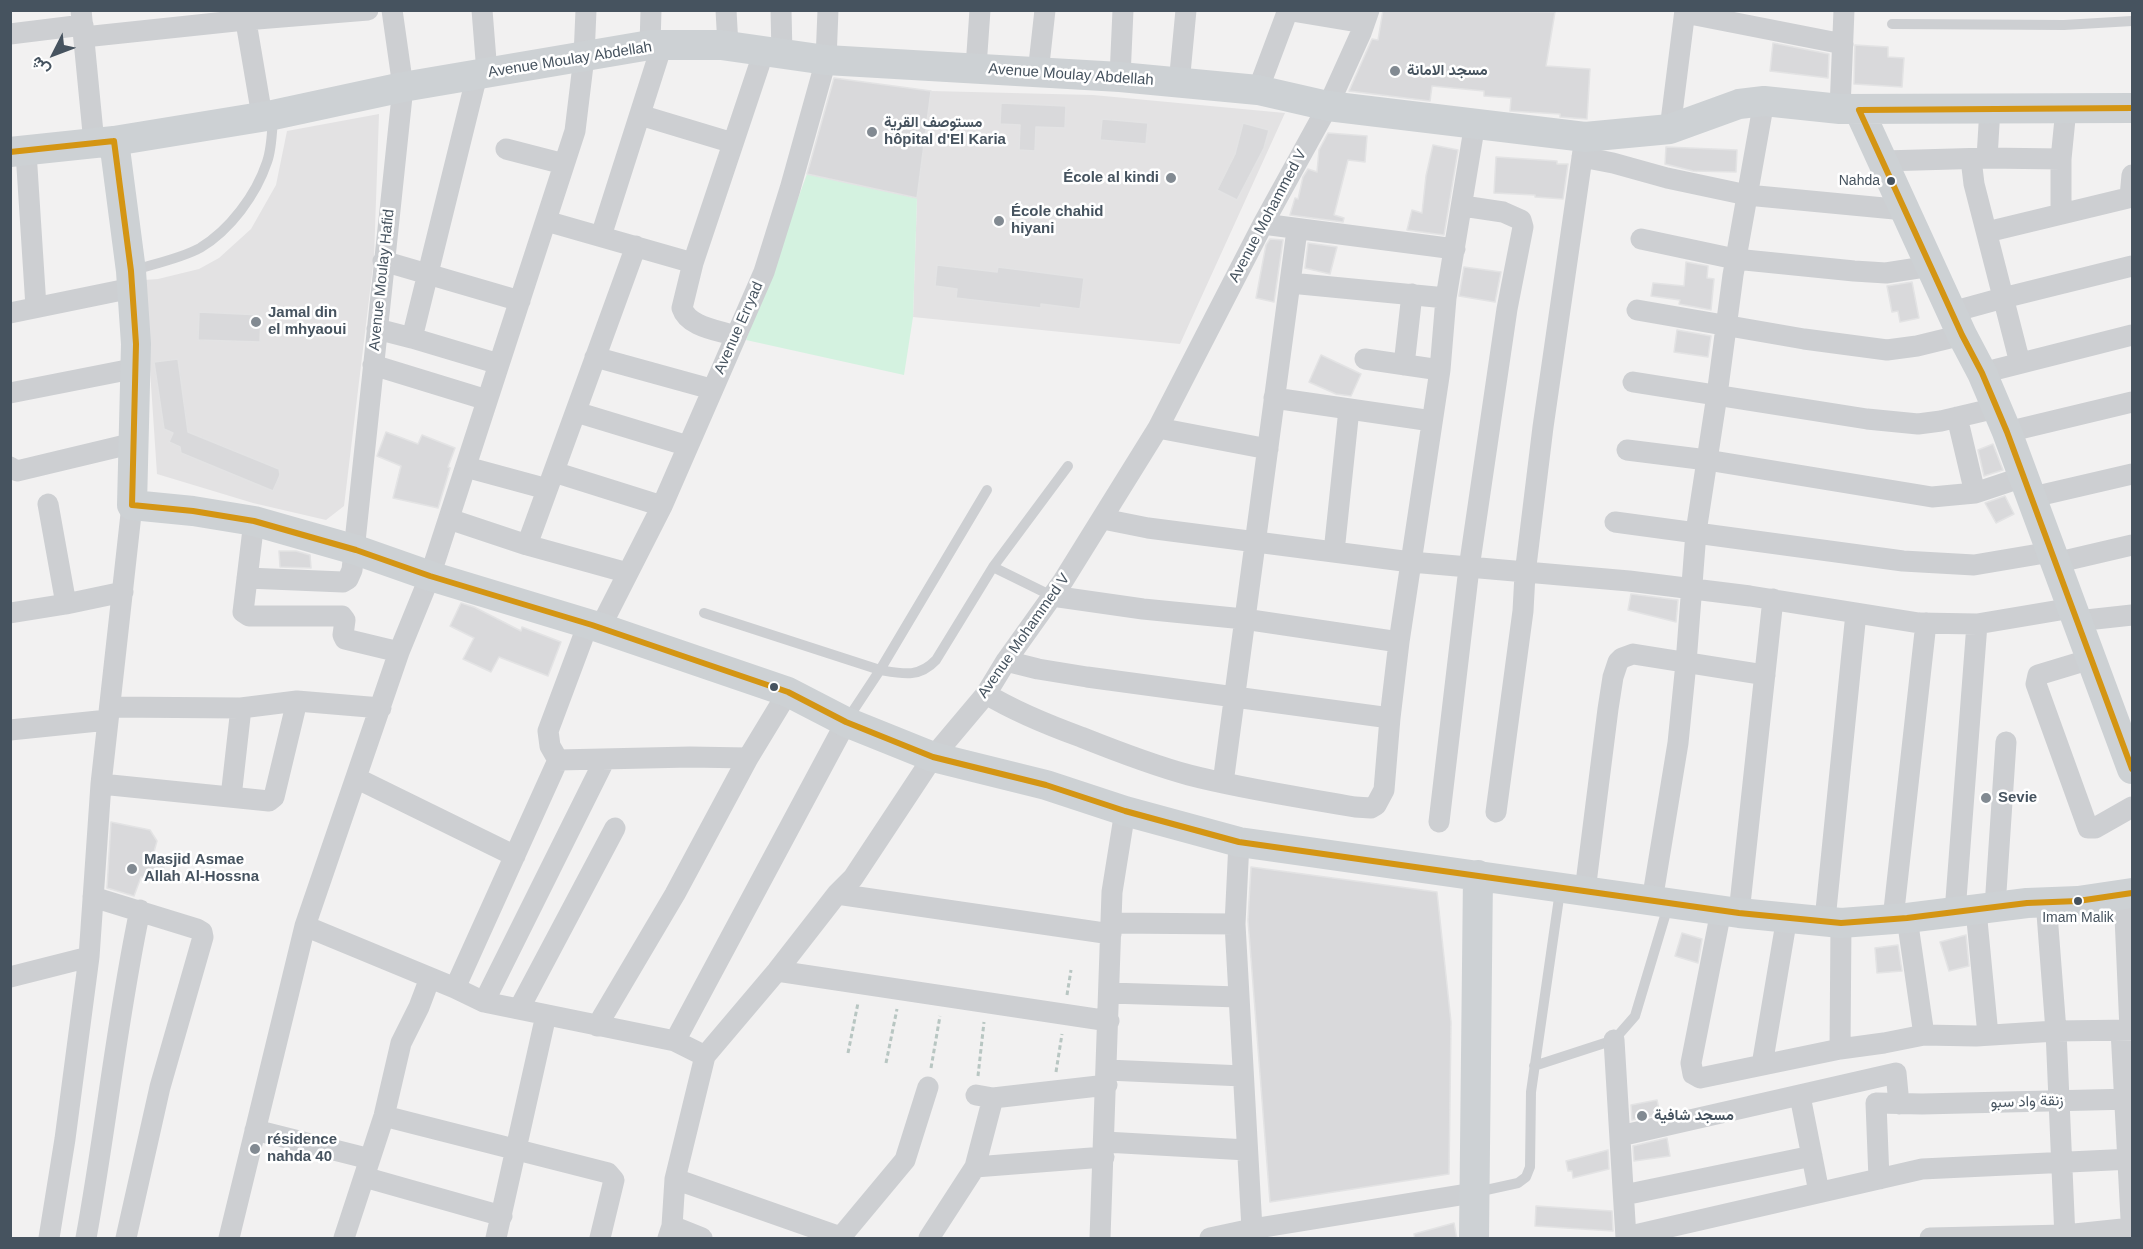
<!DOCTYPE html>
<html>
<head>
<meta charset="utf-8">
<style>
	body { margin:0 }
	#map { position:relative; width:2143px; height:1249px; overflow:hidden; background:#f2f1f1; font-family:Helvetica,Vazirmatn,sans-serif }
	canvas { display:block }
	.frame { position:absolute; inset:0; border:12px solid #46535f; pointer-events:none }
	.north { position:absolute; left:24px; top:24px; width:60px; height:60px; -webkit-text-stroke:4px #fff; paint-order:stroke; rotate:228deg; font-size:16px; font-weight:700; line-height:24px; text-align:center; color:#46535f }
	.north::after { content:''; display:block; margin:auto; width:21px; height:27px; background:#46535f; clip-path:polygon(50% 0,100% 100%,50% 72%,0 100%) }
</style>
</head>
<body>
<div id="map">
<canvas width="2143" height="1249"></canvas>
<div class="frame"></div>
<div class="north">ش</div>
</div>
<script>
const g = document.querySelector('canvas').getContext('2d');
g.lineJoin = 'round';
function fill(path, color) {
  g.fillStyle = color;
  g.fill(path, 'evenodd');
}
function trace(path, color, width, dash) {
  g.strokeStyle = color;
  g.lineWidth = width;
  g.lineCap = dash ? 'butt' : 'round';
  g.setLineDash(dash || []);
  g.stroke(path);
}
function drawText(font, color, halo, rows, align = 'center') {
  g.font = font + ' Helvetica,Vazirmatn,sans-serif';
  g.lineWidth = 5;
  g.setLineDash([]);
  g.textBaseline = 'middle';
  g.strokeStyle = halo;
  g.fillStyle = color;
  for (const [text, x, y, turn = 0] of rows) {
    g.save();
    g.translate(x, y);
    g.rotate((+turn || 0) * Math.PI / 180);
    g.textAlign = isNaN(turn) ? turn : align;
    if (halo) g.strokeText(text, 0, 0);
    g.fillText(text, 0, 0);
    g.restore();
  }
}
const education = new Path2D(`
	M931,91L1093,95L1285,113L1180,344L913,317L917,198Z
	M379,114L374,258L344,506L326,520L253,503L157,474L144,280L158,279L199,269L219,258L251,229L276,185L287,131Z`);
const green = new Path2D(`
	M807,174L917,198L913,317L904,375L746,340Z`);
const building = new Path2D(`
	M1383,10L1555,12L1546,66L1590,69L1587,119L1560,117V114L1510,111L1511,98L1484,96V91L1432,86L1430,101L1349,91L1372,39L1378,40Z
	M1773,43L1829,54L1828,78L1770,71Z
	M1855,45L1888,47V57L1904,58L1902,87L1854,84Z
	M834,78L931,91L917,198L807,174Z
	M1001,103L1066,106L1065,128L1036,127L1035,151L1019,150L1020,125L1000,124Z
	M1102,119L1148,123L1146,144L1100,140Z
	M1243,123L1269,130L1264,148L1237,200L1217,190L1235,154Z
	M1328,133L1367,136L1365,162L1348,160L1334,215L1344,218L1343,222L1290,215L1295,198L1298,199L1303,177L1308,169L1317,172L1319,150Z
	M1433,145L1458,150L1444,235L1407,230L1412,210L1422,213L1426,176Z
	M1666,147L1737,150L1736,172L1693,171L1665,164Z
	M1496,157L1557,161V164H1568L1563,199L1535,197V195L1494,193Z
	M1270,239L1283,240L1274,302L1256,298L1266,245Z
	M1308,243L1337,247L1330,274L1305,268Z
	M1686,262L1708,266L1707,278L1714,279L1711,310L1679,304L1680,300L1651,296L1653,283L1684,286Z
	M937,265L997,272L998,267L1084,278L1080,309L1041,304V308L956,298L957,289L935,286Z
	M1464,267L1501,272L1495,302L1459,296Z
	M1912,282L1919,318L1900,322L1898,311L1892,312L1887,286Z
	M199,312L261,315L260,342L198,340Z
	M1677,330L1711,336L1708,357L1674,352Z
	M1321,355L1361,374L1351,396L1336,394L1309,382Z
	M178,359L188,432L279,469L280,475L273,491L181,453L180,447L169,442L173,433L164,429L154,362Z
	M386,432L418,444L422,435L455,448L448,467L450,468L438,508L393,498L401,466L377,456Z
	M1993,444L2003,470L1984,476L1978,450Z
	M2005,496L2014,514L1996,523L1985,503Z
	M279,551H296L310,555L311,568L280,567Z
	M1631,594L1678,600L1676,622L1628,610Z
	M461,603L474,607L521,631L522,627L561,642L548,676L499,657L491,672L463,659L474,638L450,626Z
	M111,822L150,830L157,841L152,859L165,862L161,879L141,877L134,896L107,888Z
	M1251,867L1437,892L1451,1022L1449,1174L1270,1202L1248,920Z
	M1682,933L1702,939L1698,963L1675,956Z
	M1966,935L1969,966L1949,971L1940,942Z
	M1898,945L1902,971L1877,973L1875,948Z
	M1657,1100L1660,1114L1632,1120L1631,1105Z
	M1667,1138L1670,1156L1634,1161L1633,1146Z
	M1608,1150L1609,1169L1573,1178L1572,1171H1568L1566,1161Z
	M1536,1206L1612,1211L1613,1231L1535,1226Z
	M1454,1223L1457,1239H1415L1414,1234Z`);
const path = new Path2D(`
	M1067,995L1071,970
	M848,1053L858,1003
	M886,1063L897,1009
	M931,1068L940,1016
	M1056,1072L1062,1034
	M978,1076L984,1022`);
const lane = new Path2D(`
	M1892,24L2064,25L2132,21
	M134,270C154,264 182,258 200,248C230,230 256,195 267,162C272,148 272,131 273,116
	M993,567L1068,466
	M704,613L880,670C903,674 919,678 936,660L993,567L1052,596
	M847,720L880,670L987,490
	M1534,1066L1614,1040L1635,1016L1668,906
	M1477,1192L1518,1183L1526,1177L1530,1167L1531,1092L1560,891`);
const street = new Path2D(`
	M81,10L94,143
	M244,10L262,116
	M482,10L487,73
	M726,10L728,46
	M781,10L782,54
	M1286,10L1364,23
	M1685,13L1843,44
	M10,34L83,25
	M84,37L245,20L368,10
	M650,45L651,10
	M976,67L980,10
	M1038,73L1045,10
	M1120,77L1123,10
	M1179,84L1186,10
	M1258,90L1288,10
	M1840,109L1844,10
	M640,115L733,143
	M1670,129L1685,10
	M506,149L564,164
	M26,152L36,307
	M1582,157L1613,163L1667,178L1747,195L1905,210
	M1987,158L2061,159
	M1971,159L1974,184L2020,363
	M1884,161L1987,158L1990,108
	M2130,197L2132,175
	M2061,214V159L2066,109
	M546,221L693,263
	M1263,224L1455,249
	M1987,232L2132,197
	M601,236L662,45
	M1641,239L1735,259L1854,271L1886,273L1931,266
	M383,261L520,301
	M1290,283L1446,298
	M1637,310L1804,339L1887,350L1917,346L1962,335
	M1952,312L2003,298L2132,266
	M10,313L132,288
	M377,329L412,338L499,364
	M735,336C718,330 688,327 682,308L693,263L764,51
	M412,338L477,75
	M595,357L711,389
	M1365,359L1440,370
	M373,365L487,400
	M1404,365L1412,294
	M1982,373L2132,335
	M1633,382L1867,419L1918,424L1941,421L1996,408
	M10,393L137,368
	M1274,398L1432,421
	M576,412L688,446
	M1957,417L1975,493
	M1158,428L1268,449
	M2007,432L2132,402
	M1627,450L1707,460L1932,497L1975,493L2023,477
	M10,467L17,471L134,443
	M466,467L547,489
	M554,472L662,506
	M2033,497L2132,474
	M48,504L66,604
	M449,519L527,545L628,573
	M1103,519L1148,528L1411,562L1629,581L1750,596L1919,623L1977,624L2072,608
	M254,521L243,612L249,616H342L345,620L343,635L345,639L399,652
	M1615,522L1903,561L1974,565L2051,552
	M527,545L636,246
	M1334,552L1349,409
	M2055,563L2132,545
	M247,578L343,582L348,579L352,570L403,87L392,10
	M1052,596L1143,609L1244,619L1399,642
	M10,613L66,604L123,592
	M2077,621L2132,615
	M588,624L548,731L550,746L558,760L690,757L748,758
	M600,628L662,506L764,272L790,189L826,60L828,10
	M2091,659L2038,675L2036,684L2088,828H2095L2132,807
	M1006,661L1038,669L1087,677L1390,718
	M986,694C1016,712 1048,725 1081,737C1116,751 1152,765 1189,775C1243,789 1299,797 1355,807L1371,808L1376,805L1384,790L1390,718L1399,642L1440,370L1446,298L1475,123
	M110,707L241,708L297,701L381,708
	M10,730L108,720
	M356,778L515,856
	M1223,783L1297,230
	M101,784L269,801L274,797L297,701
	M231,797L241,708
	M1496,812L1523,611L1525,574L1543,427L1585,137
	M1439,822L1469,568L1507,309L1523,227L1521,220L1503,212L1463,206
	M1239,842L1235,924L1252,1229
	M1585,891L1608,709L1613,677L1618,662L1622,658L1633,654L1765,675
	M837,894L1111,934
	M2124,894L2130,1030
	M93,897L197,929L202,932L203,937L160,1087L126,1238
	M1652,901L1678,743L1686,663L1696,532L1717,395L1733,275L1764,101
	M2046,901L2056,1031L2065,1238
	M1995,907L2006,742
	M1976,910L1988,1035
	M1721,911L1691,1063L1693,1074L1700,1078L1840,1049L1884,1043L1924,1035L1976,1036L2056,1031L2132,1030
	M1955,912L1977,624
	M1739,913L1773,599
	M1907,918L1924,1035
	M1893,919L1926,623
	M1825,920L1856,613
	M1112,923L1235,924
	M305,926L455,988L484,1002L675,1041L705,1056
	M777,971L1109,1021
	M10,977L89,957
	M455,988L558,760
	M1109,993L1239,997
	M484,1002L605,759
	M519,1009L615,828
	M597,1026L675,894L748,758L788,692
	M2121,1030L2132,1238
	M1614,1040L1626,1238
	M675,1041L846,722
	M1840,1049L1841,923
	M1762,1065L1787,917
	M1107,1070L1243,1076
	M976,1095L993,1098L1107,1085
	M1800,1096L1819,1192
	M384,1116L608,1173L614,1180L600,1238
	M255,1130L370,1159
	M1620,1136L1896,1073L1899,1104
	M1105,1142L1247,1150
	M975,1167L1104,1157
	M364,1177L502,1216
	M675,1179L843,1238
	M1879,1179L1876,1103L1922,1104L2132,1099
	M1624,1195L1812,1156
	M672,1226L702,1238
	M1626,1237L1922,1169L2132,1159
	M49,1238L65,1139L89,957L101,784L132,505
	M86,1238C106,1129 117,1018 140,910
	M229,1238L305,926L399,652L430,576L575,131L584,57L586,10
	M344,1238L384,1116L401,1043L419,1007L430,978
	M496,1238L546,1015
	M668,1238L672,1226L675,1179L705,1056L777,971L837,894L853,878L933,757L986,694L1006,661L1063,581L1158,428L1263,224L1328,106L1361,33L1369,10
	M840,1238L905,1160L928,1087
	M929,1238L975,1167L993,1098
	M1100,1238L1112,892L1125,811
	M1210,1238L1252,1229L1473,1193
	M1930,1238L2065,1235L2132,1228`);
const secondary = new Path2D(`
	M1859,110L1962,335L1982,373L2007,432L2132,769
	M114,141L131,271L136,344L132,505L193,511L254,521L356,550L430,576L592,625L788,692L846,722L933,757L1046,785L1125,811L1239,842L1739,913L1841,923L1907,918L2027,903L2078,901L2132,893
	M10,152L114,141L273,115L403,87L650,45H721L826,60L1120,77L1258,90L1328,106L1585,137L1670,129L1739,104L1764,101L1840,109L2132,108
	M1474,1238L1478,875`);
const bus1 = new Path2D(`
	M1859,110L1962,335L1982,373L2007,432L2132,769
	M1859,110L2132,108
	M114,141L131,271L136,344L132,505
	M10,152L114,141
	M132,505L193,511L254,521L356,550L430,576L592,625L788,692L846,722L933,757L1046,785L1125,811L1239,842L1739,913L1841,923L1907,918L2027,903L2078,901L2132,893`);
const markers = [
	[1395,71,6,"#828a92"],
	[872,132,6,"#828a92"],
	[1171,178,6,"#828a92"],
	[1891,181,5,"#46535f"],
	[999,221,6,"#828a92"],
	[256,322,6,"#828a92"],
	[774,687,5,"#46535f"],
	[1986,798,6,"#828a92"],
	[132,869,6,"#828a92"],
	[2078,901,5,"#46535f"],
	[1642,1116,6,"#828a92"],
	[255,1149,6,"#828a92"]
];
const busNames = [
	["Nahda",1880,181],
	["Imam Malik",2078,918,"center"]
];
const streetNames = [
	["Avenue Moulay Abdellah",570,60,-9],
	["Avenue Moulay Abdellah",1071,75,4],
	["Avenue Mohammed V",1268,216,-62],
	["Avenue Moulay Hafid",382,280,-84],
	["Avenue Erryad",739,328,-66],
	["Avenue Mohammed V",1024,636,-55],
	["زنقة واد سبو",2027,1102,-2]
];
const poiNames = [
	["مسجد الامانة",1407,71],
	["مستوصف القرية",884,123],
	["hôpital d'El Karia",884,140],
	["École al kindi",1159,178,"right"],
	["École chahid",1011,212],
	["hiyani",1011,229],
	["Jamal din",268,313],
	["el mhyaoui",268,330],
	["Sevie",1998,798],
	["Masjid Asmae",144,860],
	["Allah Al-Hossna",144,877],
	["مسجد شافية",1654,1116],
	["résidence",267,1140],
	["nahda 40",267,1157]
];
fill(education, '#e3e2e3');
fill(green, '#d4f2e0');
fill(building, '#d9d9db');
trace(building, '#e3e3e4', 1.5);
trace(path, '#b8c6c2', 3, [4.5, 3]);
trace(lane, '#cdcfd2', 10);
trace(street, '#cdcfd2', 21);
trace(secondary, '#cdd1d4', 30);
trace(bus1, '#d49513', 6);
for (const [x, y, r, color] of markers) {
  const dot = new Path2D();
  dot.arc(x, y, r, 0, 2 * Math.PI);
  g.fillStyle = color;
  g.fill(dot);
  trace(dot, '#fff', 2);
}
drawText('14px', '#46535f', '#fff', busNames, 'right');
drawText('15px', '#46535f', '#fff', streetNames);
drawText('bold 15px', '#46535f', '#fff', poiNames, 'left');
</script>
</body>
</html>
